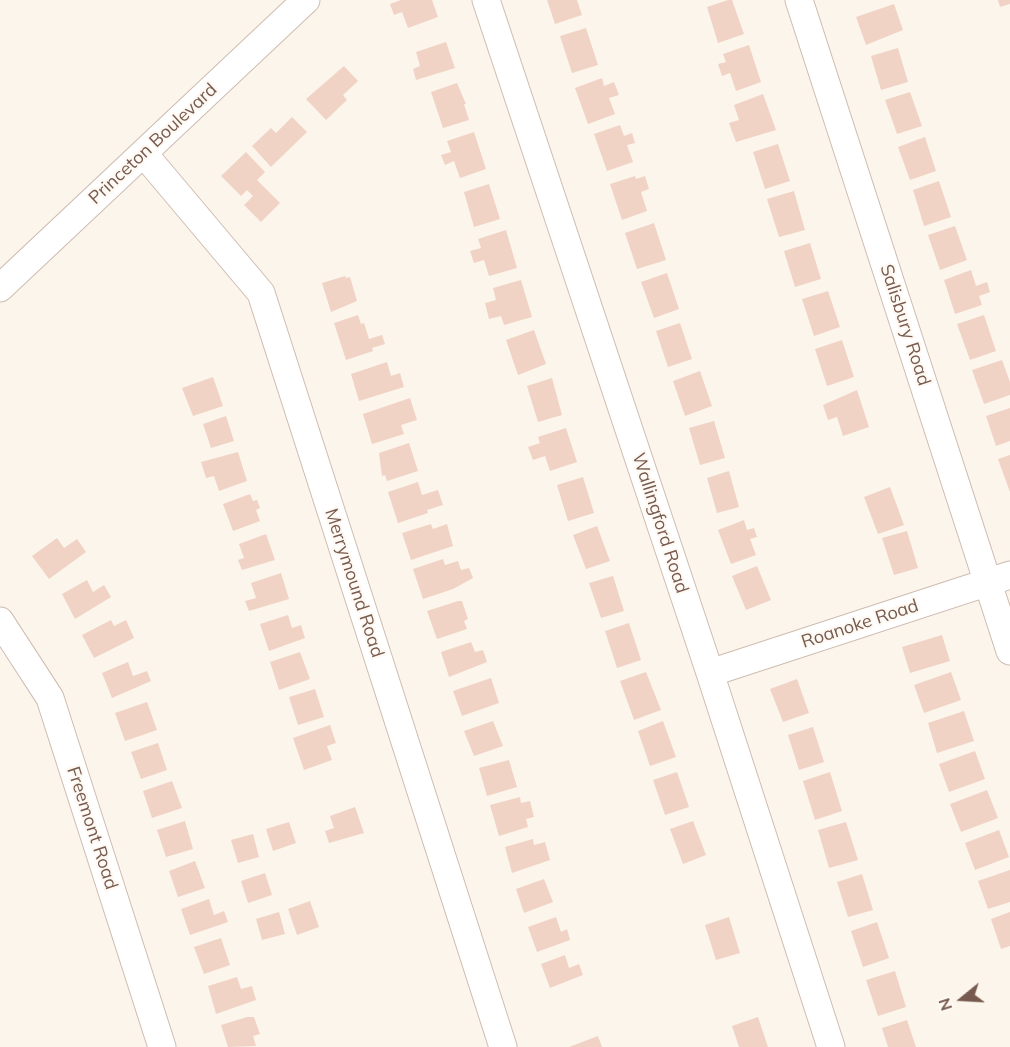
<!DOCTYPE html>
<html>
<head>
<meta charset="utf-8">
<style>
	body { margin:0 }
	#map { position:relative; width:1010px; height:1047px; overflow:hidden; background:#fcf5ec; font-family:Mulish,sans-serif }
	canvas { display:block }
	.north { position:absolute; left:932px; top:969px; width:60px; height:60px; -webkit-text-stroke:4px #fef9f3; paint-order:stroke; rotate:252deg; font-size:16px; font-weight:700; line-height:24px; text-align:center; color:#775a4f }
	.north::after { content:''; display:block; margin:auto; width:21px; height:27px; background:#775a4f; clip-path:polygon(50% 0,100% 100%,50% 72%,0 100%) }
</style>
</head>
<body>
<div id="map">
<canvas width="1010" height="1047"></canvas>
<div class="north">N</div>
</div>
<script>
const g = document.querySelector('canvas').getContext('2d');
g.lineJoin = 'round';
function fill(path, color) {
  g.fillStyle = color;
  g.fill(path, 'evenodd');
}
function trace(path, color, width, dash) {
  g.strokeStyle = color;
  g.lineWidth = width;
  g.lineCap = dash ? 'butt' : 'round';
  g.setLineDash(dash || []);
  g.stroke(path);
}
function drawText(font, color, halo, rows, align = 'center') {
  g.font = font + ' Mulish,sans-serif';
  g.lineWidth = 4.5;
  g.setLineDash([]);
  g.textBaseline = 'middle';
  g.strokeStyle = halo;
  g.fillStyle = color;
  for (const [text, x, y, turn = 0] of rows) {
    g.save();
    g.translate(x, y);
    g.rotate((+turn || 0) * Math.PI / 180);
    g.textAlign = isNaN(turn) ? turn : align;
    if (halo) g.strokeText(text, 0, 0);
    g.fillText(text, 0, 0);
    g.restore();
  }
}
const building = new Path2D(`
	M401,0H432L438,17L408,28L402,12L394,15L390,4Z
	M547,0H577L582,15L555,24Z
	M728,0H732L744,34L718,43L707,7Z
	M998,0H1010V4L1000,7Z
	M894,4L903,30L866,45L856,17Z
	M586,28L598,65L572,73L560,36Z
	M446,42L455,68L416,80L413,69L420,66L416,52Z
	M749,45L761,82L736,91L730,73L722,76L718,64L726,62L723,54Z
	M898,48L908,82L881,90L871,56Z
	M344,66L358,81L343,95L347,100L326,120L306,99Z
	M602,78L604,86L614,82L619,95L609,98L615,114L588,124L575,88Z
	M457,83L466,104H464L469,120L443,128L431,92Z
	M910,92L922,126L897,134L885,100Z
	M763,94L776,130L736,142L729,123L739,120L734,105Z
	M292,117L307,132L271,167L252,146L271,128L276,133Z
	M620,125L624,136L632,133L635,143L627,145L633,162L607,171L594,134Z
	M474,132L486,169L460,178L454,161L445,165L441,155L451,152L447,141Z
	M925,137L936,171L910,180L898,147Z
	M778,144L790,181L765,189L753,152Z
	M246,152L265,172L257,180L280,203L261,222L244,205L253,196L247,190L241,196L221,176Z
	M635,176L636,179L645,176L649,189L641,192L647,211L622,220L610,184Z
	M939,181L951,217L924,226L913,190Z
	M489,184L500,219L474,227L464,192Z
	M794,191L805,230L779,237L767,199Z
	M654,223L666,260L637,269L625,233Z
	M955,226L967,260L940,270L928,235Z
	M506,230L517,268L489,276L484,260L474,263L470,251L481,248L478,239Z
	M810,243L821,279L795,287L784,251Z
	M971,270L976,286L987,282L990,292L979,296L982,305L955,314L944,280Z
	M667,273L679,309L654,318L641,282Z
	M345,276L346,278L350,277L357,301L331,312L322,283Z
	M521,280L532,317L504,325L501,316L489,319L485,303L496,300L493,288Z
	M828,291L840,327L814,336L802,299Z
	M358,315L361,324L364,323L369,339L382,335L385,344L372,348L373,351L346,360L334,323Z
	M984,315L996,351L970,360L957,324Z
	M680,323L692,359L668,367L656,331Z
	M534,330L546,364L518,375L506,340Z
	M842,340L854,377L827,386L815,349Z
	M1002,360L1010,382V395L984,404L972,370Z
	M387,362L391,376L400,373L404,387L359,401L351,374Z
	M700,371L712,406L685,416L673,381Z
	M213,377L223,406L193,416L182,388Z
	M552,378L562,415L538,422L527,386Z
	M857,390L869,427L843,436L837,417L828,420L823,405Z
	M410,398L417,420L401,425L404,434L372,444L363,414Z
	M1010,408V441L996,446L986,416Z
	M226,416L234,441L211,448L203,424Z
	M714,421L725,458L700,465L689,428Z
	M566,428L577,462L550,471L545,456L533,460L528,447L540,443L538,437Z
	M409,443L418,471L387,481L385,475L382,476L379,453Z
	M238,452L247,481L219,491L214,476L206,478L201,462Z
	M1010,455V492L998,459Z
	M729,471L739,507L717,513L707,478Z
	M583,477L594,513L568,521L557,485Z
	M418,482L422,495L438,490L443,505L427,510L428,513L398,523L388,492Z
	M890,487L904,525L878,534L864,497Z
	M250,494L253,501L257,500L260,508L256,510L260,521L233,531L223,504Z
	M744,520L747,530L754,528L757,537L750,539L756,555L731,564L718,530Z
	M431,524L433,529L447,524L453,546L411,560L402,533Z
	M597,526L610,561L586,569L573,535Z
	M907,531L918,568L894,575L882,538Z
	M266,534L275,560L242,570L238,560L244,558L239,544Z
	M57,538L64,548L77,539L86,552L49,579L32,556Z
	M443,559L445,565L458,561L461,570L469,568L473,578L453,589L423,599L413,569Z
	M757,566L771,600L746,610L732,576Z
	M281,573L289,599L249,611L245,601L256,598L251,583Z
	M613,576L624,611L601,618L589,583Z
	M87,580L93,592L104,585L111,597L75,619L62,594Z
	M458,601H462L468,619L464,621L467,629L437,639L427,611Z
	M288,615L292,628L301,625L305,638L269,651L260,624Z
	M111,620L114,626L126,620L134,638L94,658L82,635Z
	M629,623L641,660L617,668L605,631Z
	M942,635L950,661L910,673L902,647Z
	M471,642L475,652L483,650L487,662L449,677L441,652Z
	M300,652L310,679L279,690L270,662Z
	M128,662L133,676L147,671L151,681L112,698L102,673Z
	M646,672L661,710L634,720L620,681Z
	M951,672L961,700L924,713L914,685Z
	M491,678L499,703L462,716L453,691Z
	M797,679L809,713L783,722L770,689Z
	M315,689L324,717L298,725L289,697Z
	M147,702L157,730L125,741L115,713Z
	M964,711L974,741L937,753L928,723Z
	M493,721L503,746L474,756L464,731Z
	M663,721L676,757L650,766L638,731Z
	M330,725L336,743L327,746L332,760L304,770L293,738Z
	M813,727L824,762L799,770L788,735Z
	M158,743L167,770L141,779L131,752Z
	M975,751L985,779L949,792L939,764Z
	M509,760L517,787L487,796L479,768Z
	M677,772L689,807L665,815L653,780Z
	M830,772L842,811L815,820L803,781Z
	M172,781L182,808L152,818L143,791Z
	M987,790L998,818L961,832L950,804Z
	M520,797L521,803L530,801L534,817L526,819L528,827L499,836L490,805Z
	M355,807L364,833L329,843L325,831L334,828L330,816Z
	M185,821L193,849L166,857L157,830Z
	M693,821L706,855L683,864L670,829Z
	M289,822L296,843L273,851L266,829Z
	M846,822L858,860L829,868L818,830Z
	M999,830L1009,857L975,870L965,843Z
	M253,834L259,857L238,863L231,840Z
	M533,839L534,845L545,842L550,860L512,873L505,847Z
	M195,861L205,888L178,897L169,871Z
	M1010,870V902L988,909L978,881Z
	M265,873L272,895L248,903L241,881Z
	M862,874L873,910L848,917L837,882Z
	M544,879L553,902L524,913L516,889Z
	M209,899L214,915L224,911L228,922L190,935L181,909Z
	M310,901L319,927L297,935L288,909Z
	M279,912L285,934L262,940L256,919Z
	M1010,912V946L1001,949L991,919Z
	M556,917L561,932L567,929L570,940L537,952L528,927Z
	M729,917L740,953L716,960L705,925Z
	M877,922L889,958L863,967L851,931Z
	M221,938L230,965L204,974L194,947Z
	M565,955L569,968L579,964L583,975L550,988L541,964Z
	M895,971L906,1007L878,1016L866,980Z
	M237,977L241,989L252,986L256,1000L216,1014L208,986Z
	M247,1017H254L260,1034L253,1036L256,1046L228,1047L221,1025Z
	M758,1017L768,1047H739L732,1026Z
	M907,1020L916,1047H888L882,1028Z
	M598,1036L602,1047H569Z`);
const minor = new Path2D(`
	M486,0L710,673L831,1047
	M799,0L1010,651
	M144,154L261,293L503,1047
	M0,288L306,0
	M0,621L50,698L162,1047
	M710,673L1010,575`);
const streetNames = [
	["Princeton Boulevard",153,144,-43],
	["Salisbury Road",905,325,72],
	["Wallingford Road",660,523,72],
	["Merrymound Road",354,583,72],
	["Roanoke Road",860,624,-18],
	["Freemont Road",92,828,72]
];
fill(building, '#f0d3c5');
trace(minor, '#cebcb1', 29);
trace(minor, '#fff', 27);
drawText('18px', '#775a4f', '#fef9f3', streetNames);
</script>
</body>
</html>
